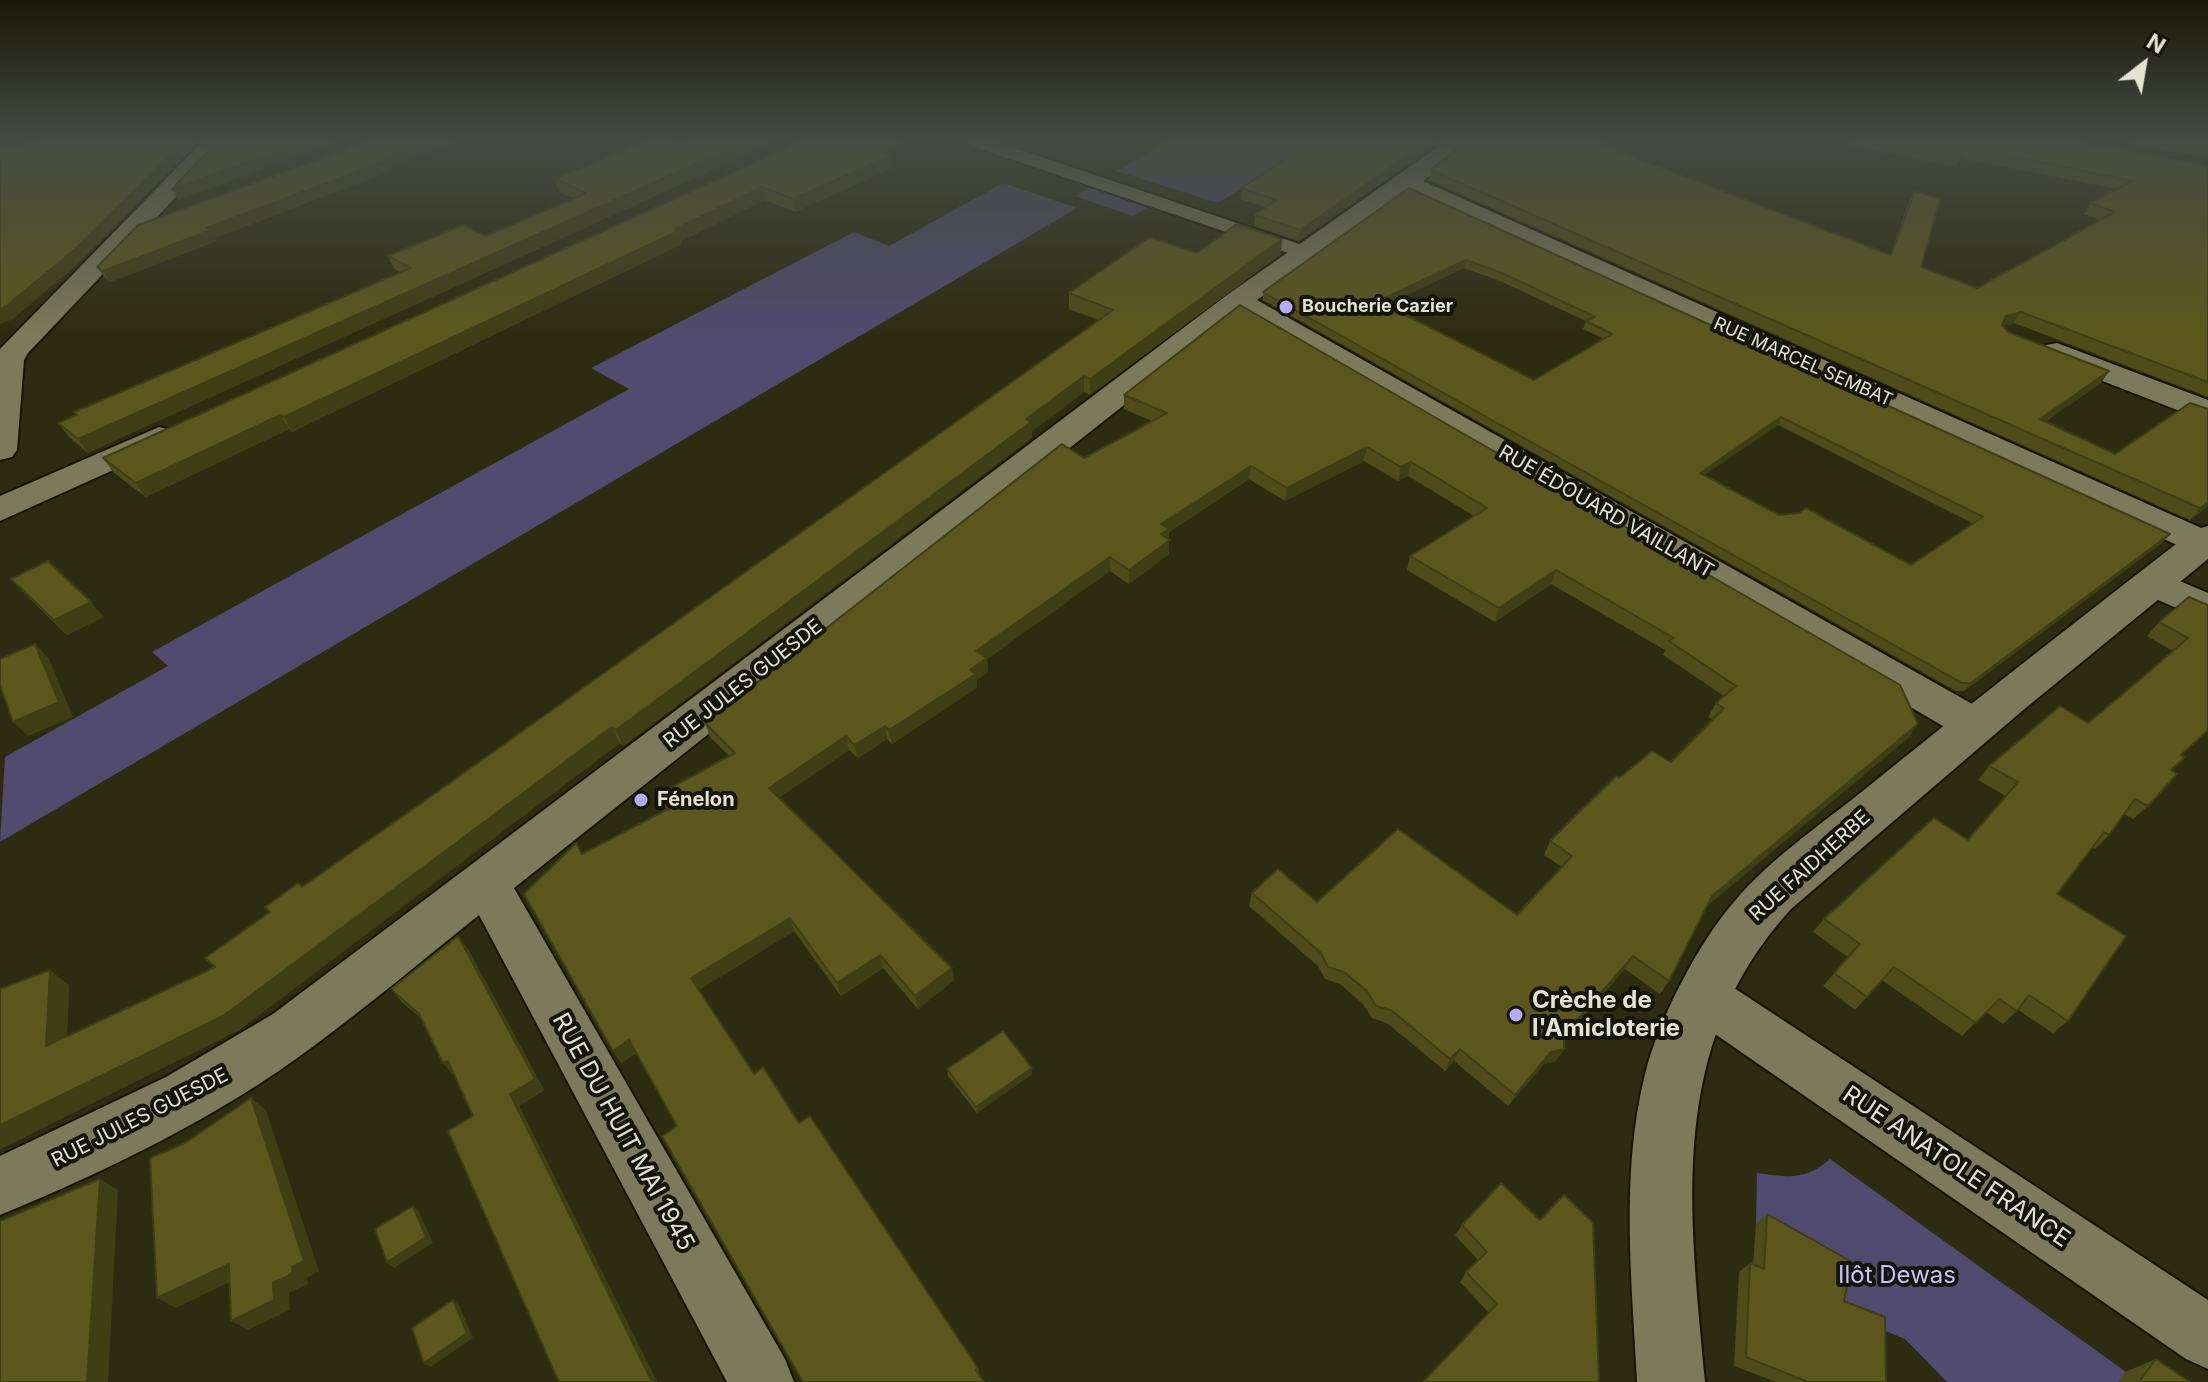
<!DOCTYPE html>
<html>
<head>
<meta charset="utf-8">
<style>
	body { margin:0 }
	#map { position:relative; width:2208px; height:1382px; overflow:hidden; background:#2e2c10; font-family:Inter,sans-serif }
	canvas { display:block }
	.north { position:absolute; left:2104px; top:24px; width:80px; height:80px; -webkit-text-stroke:6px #151408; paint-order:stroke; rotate:31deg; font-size:22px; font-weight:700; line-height:32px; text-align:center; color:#e3e3d2 }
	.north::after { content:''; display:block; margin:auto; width:28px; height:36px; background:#e3e3d2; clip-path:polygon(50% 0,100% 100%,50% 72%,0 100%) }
</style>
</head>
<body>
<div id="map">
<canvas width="2208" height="1382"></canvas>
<div class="north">N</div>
</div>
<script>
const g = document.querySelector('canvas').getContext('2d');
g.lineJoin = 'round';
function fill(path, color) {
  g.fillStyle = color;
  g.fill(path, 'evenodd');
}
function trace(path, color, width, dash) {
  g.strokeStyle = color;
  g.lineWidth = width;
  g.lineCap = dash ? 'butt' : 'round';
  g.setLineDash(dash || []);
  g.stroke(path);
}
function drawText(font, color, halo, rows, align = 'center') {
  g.font = font + ' Inter,sans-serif';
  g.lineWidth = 8;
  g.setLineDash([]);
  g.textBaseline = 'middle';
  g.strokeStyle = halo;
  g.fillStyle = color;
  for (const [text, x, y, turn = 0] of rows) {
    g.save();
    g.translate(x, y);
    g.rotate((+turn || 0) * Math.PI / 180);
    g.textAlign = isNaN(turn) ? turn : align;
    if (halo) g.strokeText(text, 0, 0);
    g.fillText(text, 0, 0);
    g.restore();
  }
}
const green = new Path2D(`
	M1166,142H1316L1218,203L1117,171Z
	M1003,183L1077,208L0,842L5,757L168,666L152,652L629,389L591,368L854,232L889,246Z
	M1096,184L1153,204L1133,216L1075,196Z
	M1830,1159L2126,1372L2118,1382H1947L1905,1339L1831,1309L1756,1224L1757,1173C1788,1177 1805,1181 1830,1159Z`);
const pedestrian = new Path2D(`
	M969,142H997L1311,248L1315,252L1311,256H1297L972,146Z`);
const minor = new Path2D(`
	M202,142H228L28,353L24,360L17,450L12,457L0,460V349Z
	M1445,142H1473L1423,181L2208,531V554L2190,551L1407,192L1257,300L1990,714L1997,725L1990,736L1975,741L1960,736L1239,314L514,888L785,1359L794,1382H727L479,915C423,960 368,1006 311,1048C220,1116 105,1172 0,1215V1156L166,1077L273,1014L1227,295Z
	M2057,343L2208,400V422L2046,359L2042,352L2046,345Z
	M159,427L171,430L176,437L171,444L0,521V496Z
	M2154,570L2208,593V622L2140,592L2135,583L2140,574Z
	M1704,973L1722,980L2208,1300V1369L2186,1359L1686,1014L1678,997L1686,980Z`);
const tertiary = new Path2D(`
	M2208,526V559L2022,711L1791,909C1665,1047 1690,1212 1705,1382H1637C1632,1280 1620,1175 1645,1074C1658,1021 1697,945 1733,903C1772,856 1828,820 1875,781C1980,696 2087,613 2194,530Z`);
const wall = new Path2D(`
	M800,142H904L883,153L892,168L795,212L765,200L681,241L682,244L292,432L289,429L146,497L113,472L103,458Z
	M1439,142L1299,241L1254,226L1255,215L1265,207L1240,199L1241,188Z
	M1467,142H1605L1604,146L1890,255L1909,201L1915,191L1921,267L1977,288L2101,220L2084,214L2090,203L2117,189L1960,158L1956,167L1849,145L1850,142H2080L2208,166V397L2014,323L2003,326L2008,332L2109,371L2101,383L2046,421L2208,506L2190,520L1429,180L1431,170Z
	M2124,142H2208V158Z
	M677,145L88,453L69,437L58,423L76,415L74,412L401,273L394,269L388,256L486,236L573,198L559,192L555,179Z
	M391,167L393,170L215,238L217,241L110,282L105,278L97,267Z
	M1409,188L2170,534L2163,542L1964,691H1956L1263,300V292ZM1464,268L1500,281L1586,321L1583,329L1604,339L1534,380L1385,305ZM1778,425L1974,524L1911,565L1779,515L1704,475Z
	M1197,253L1281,254L1090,395L1084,392L1032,431V438L623,746L620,743L239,1030L0,1149L69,985L67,1036L215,967L270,912L302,887L1099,320L1069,309V293Z
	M1240,305L1918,724L1908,738L1707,906L1669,981L1660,994L1625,969L1564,1039V1049L1556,1061L1544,1064L1508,1106L1454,1061L1445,1071L1387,1023L1372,1018L1363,1004L1340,984L1325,979L1318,966L1249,906L1252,893L1317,902L1517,915L1562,867L1544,855L1550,841L1619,778L1671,762L1712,719L1708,717L1716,703L1724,696L1663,655L1665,650L1551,584L1495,622L1407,570L1410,556L1474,516L1408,476L1398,481L1364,461L1285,501L1249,479L1169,532V554L1129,584L1110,571L987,659L988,672L977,680V688L892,744L887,739L858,758L849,750L779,797L952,968L954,980L918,1009L883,968L841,996L794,931L699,990L754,1074L799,1123L978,1368L980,1376L677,1126L636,1053L621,1063L582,854L667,810L659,794L729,756L710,737L705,723L1084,458L1152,421L1124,409V395Z
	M11,579L104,617L67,635L25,594Z
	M2208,605L2182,755L2148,806L2133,819L2124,814L2109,835L2095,849L2092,847L2057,894L2068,1021L2053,1033L2018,1010L2003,1024L1986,1012L1962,1036L1882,980L1855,1010L1823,986L1848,957L1813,932L1824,919L1968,840L2006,796L1978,780L1989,766L2088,723L2173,651L2147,636L2159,622Z
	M458,936L468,949L544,1090L519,1106L657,1382H559L473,1116L454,1075L422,1019L402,1002L391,989Z
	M1032,1068V1074L977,1113L948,1076L947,1069Z
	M1767,1214L1844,1301L1886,1382H1776L1734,1366L1739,1272L1750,1263L1753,1264L1756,1224Z
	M1540,1220L1593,1223L1488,1312L1460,1282L1466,1272L1478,1260L1455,1235L1462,1225Z
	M2156,1359L2190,1382H2118L2125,1372Z`);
const shadedWall = new Path2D(`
	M183,142H199L80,262L13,319L0,324V309Z
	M304,142H338L178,200L172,189Z
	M424,142H456L391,167L393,170L215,238L217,241L110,282L103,271L206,228Z
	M745,142H775L88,453L78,439Z
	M878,142H904L869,160L867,148Z
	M1427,142H1439L1299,241L1300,230Z
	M890,156L892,168L795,212L793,199Z
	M762,187L765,200L681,241L682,244L292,432L284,417Z
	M1282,239L1281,254L1090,395V379Z
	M1466,260L1464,268L1377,309L1378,301Z
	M2021,312L2014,323L2000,327L2006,316Z
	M2109,371L2101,383L2032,431L2040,419Z
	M1084,376V392L1032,431V438L623,746L616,730Z
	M280,415L289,429L146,497L136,483Z
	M1781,417L1778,425L1696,481L1700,473Z
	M1367,447L1364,461L1285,501L1287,488Z
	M1411,462L1408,476L1398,481L1401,467Z
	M1251,466L1249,479L1169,532V554L1129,584V570L1161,524Z
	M2208,502V506L2190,520L2200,508Z
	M2170,534L2163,542L1964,691L1971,683Z
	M1110,557V571L987,659L988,672L977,680V688L892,744L889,730L976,651Z
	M1556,570L1551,584L1495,622L1499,608Z
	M91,602L104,617L67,635L54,620Z
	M35,644L49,659L73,717L28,736L13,722Z
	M1918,724L1908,738L1703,909L1712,896Z
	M885,726L887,739L858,758L854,745Z
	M612,727L620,743L239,1030L0,1149V1125Z
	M846,736L849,750L774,801L769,788Z
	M790,918L794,931L697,991L691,978Z
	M458,936L468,949L544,1090L519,1106L657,1382H652L510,1094Z
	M880,955L883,968L841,996L837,983Z
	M1633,956L1625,969L1557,1047L1564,1035Z
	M952,968L954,980L918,1009L915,996Z
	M50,970L69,985L66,1060L46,1046Z
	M629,1040L636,1052L621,1063L613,1051Z
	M1460,1049L1454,1061L1445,1071L1450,1059Z
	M1564,1049L1556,1061L1544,1064L1508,1106L1515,1095L1551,1052Z
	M448,1061L459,1073L453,1075L443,1063Z
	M1032,1068V1074L977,1113L976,1107Z
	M251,1098L266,1110L319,1271L307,1278L308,1284L289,1293L290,1310L248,1330L231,1321L273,1283Z
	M100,1179L118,1190L108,1382H87Z
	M413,1206L419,1212L433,1243L394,1268L387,1262Z
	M229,1264L246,1274L176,1308L157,1298Z
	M453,1300L459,1305L473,1338L431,1367L424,1363Z`);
const building = new Path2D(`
	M48,142H183L73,251L5,307L0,309V147Z
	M216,142H304L172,189Z
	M368,142H424L383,158L388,160L206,228L211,230L103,271L97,267L138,225Z
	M644,142H670L677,145L684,142H745L78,439L58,423L77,415L74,412L411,268L388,256L463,225L486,236L586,193L555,179Z
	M800,142H878L867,148L890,156L793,199L762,187L675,229L678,231L284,417L280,415L136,483L103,458Z
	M1311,142H1427L1300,230L1255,215L1276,200L1241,188Z
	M1466,142H1602L1599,144L1891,255L1915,191L1940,199L1921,267L1977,288L2115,212L2090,203L2133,181L1985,151L1964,148L1961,156L1890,142H2079L2208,166V382L2021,312L2006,316L2002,325L2008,332L2109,371L2040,419L2115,454L2190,403L2208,409V502L2200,508L1431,170Z
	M2186,142H2208V146Z
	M1409,188L2170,534L1971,683H1962L1263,292ZM1466,260L1502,273L1595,317L1586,321L1612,334L1534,380L1378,301ZM1781,417L1983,517L1911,565L1806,508L1799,513L1779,515L1700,473Z
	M1237,224L1282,239L1090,379L1084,376L1026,419L1031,422L616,730L612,727L223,1016L0,1125V989L50,970L46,1046L215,967L205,958L270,912L265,907L298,883L302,887L416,807L1113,310L1069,293L1150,237L1197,253Z
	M1240,305L1900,685L1918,724L1712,896L1669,981L1633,956L1564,1035V1049L1551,1052L1515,1095L1460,1049L1450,1059L1391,1010L1376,1006L1367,991L1344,972L1328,967L1321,953L1252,893L1278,869L1317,902L1398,829L1517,915L1572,856L1550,841L1616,776L1619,778L1652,751L1671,762L1724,708L1716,703L1736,686L1669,641L1674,638L1556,570L1499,608L1410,556L1487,508L1411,462L1401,467L1367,447L1287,488L1251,466L1161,524L1169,529L1161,534L1170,540L1129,570L1110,557L976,651L987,658L970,670L976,674L889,730L885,726L854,745L846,736L769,788L952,968L915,996L880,955L837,983L790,918L691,978L754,1074L763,1067L799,1123L810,1116L978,1368L976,1370L984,1382H803L662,1136L677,1126L629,1040L613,1051L524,894L576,843L582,854L670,808L659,794L735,753L705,723L1062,444L1084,458L1167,413L1124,395Z
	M48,561L91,602L54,620L11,579Z
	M2189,597L2208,605V730L2181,755L2185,757L2171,770L2177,774L2148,806L2135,799L2109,835L2104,832L2057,894L2126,936L2068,1021L2029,995L2017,1011L1999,999L1976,1023L1894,967L1867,997L1834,973L1860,944L1824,919L1934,818L1968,840L2018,782L1989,766L2060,706L2088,723L2130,688L2188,638L2159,622Z
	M35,644L59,702L13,722L0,685V659Z
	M458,936L535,1079L510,1094L652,1382H559L448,1131L473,1116L448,1061L443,1063L419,1014L391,989Z
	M1003,1031L1032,1068L976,1107L947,1069Z
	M251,1098L304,1261L292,1267V1274L273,1283L274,1300L231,1321L229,1264L157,1298L150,1158L185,1143Z
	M100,1179L87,1382H0V1221Z
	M1501,1183L1540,1220L1564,1195L1593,1223L1599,1382H1423L1497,1304L1466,1272L1487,1252L1462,1225Z
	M413,1206L426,1237L387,1262L375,1229Z
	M1767,1214L1852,1262L1844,1301L1885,1317L1886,1382H1808L1746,1357L1750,1263L1764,1269Z
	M453,1300L467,1333L424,1363L412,1328Z
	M2156,1359L2190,1382H2139Z`);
const markers = [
	[1286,307,8,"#b6abf8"],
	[641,800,8,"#b6abf8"],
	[1516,1015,8,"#b6abf8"]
];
const farPoinames = [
	["Boucherie Cazier",1302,307]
];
const farStreetnames = [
	["RUE MARCEL SEMBAT",1803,362,24]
];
const streetNames = [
	["RUE ÉDOUARD VAILLANT",1606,512,30],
	["RUE JULES GUESDE",743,684,-38],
	["RUE FAIDHERBE",1810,866,-42],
	["RUE JULES GUESDE",140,1118,-27]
];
const poiNames = [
	["Fénelon",657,800]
];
const nearPoinames = [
	["Crèche de",1532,1001],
	["l'Amicloterie",1532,1029]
];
const nearStreetnames = [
	["RUE DU HUIT MAI 1945",623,1132,61],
	["RUE ANATOLE FRANCE",1956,1167,34]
];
const nearParknames = [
	["Ilôt Dewas",1897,1276]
];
fill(green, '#514b70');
trace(pedestrian, '#171400', 4);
trace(minor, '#171400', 4);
trace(tertiary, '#171400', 4);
fill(pedestrian, '#7c7a5b');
fill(minor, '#7c7a5b');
fill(tertiary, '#7c7a5b');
fill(wall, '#4f4c19');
fill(shadedWall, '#403e14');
fill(building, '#5c581d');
trace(building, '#403e14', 2);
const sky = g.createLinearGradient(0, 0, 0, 336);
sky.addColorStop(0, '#191809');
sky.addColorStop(0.42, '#464b42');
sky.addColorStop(1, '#464b4200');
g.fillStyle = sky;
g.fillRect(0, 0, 2208, 336);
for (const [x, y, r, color] of markers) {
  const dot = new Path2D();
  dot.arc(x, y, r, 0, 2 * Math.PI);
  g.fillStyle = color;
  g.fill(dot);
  trace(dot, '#151408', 3);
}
drawText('bold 18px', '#e3e3d2', '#151408', farPoinames, 'left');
drawText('18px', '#e3e3d2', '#151408', farStreetnames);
drawText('20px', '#e3e3d2', '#151408', streetNames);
drawText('bold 20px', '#e3e3d2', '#151408', poiNames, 'left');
drawText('bold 24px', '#e3e3d2', '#151408', nearPoinames, 'left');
drawText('24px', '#e3e3d2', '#151408', nearStreetnames);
drawText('24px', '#c8c0ff', '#151408', nearParknames);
</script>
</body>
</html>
